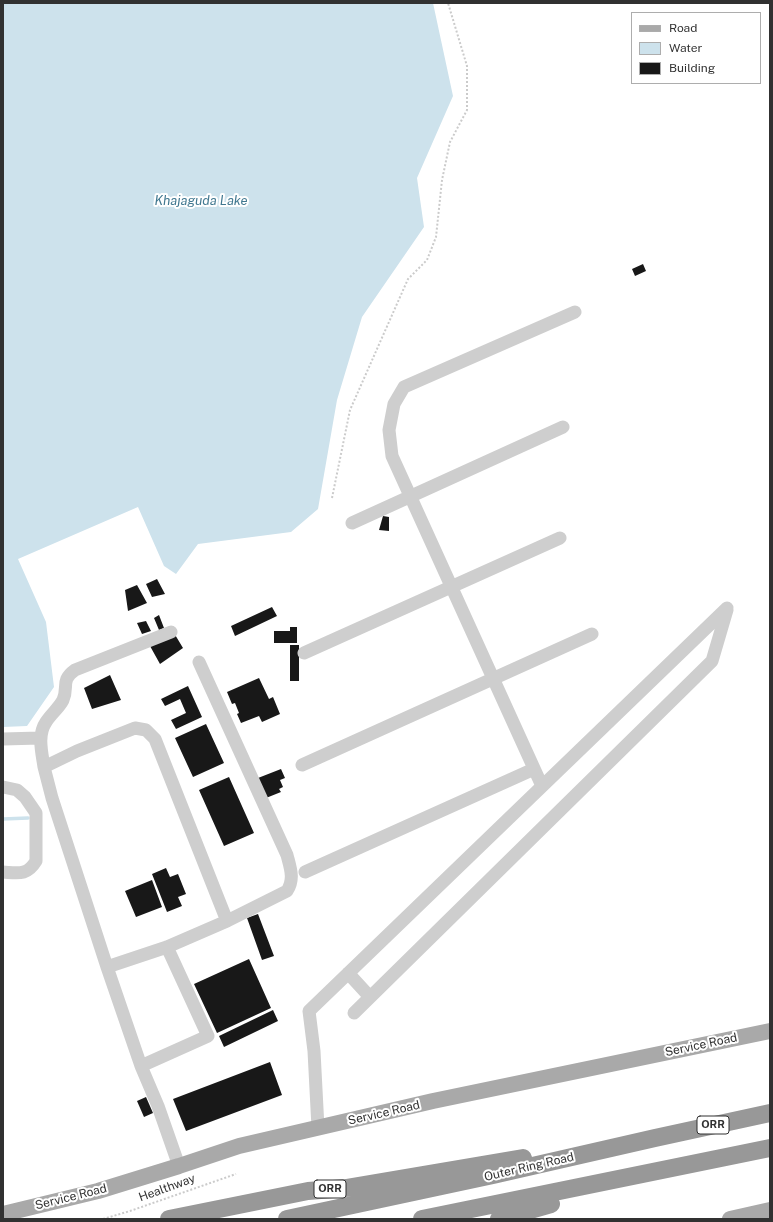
<!DOCTYPE html>
<html>
<head>
<meta charset="utf-8">
<style>
	body { margin:0 }
	#map { position:relative; width:773px; height:1222px; overflow:hidden; background:#fff; font-family:"Public Sans",sans-serif }
	canvas { display:block }
	.frame { position:absolute; inset:0; border:4px solid #313131; pointer-events:none }
	.legend { position:absolute; left:631px; top:12px; width:130px; height:72px; box-sizing:border-box; background:#fff; border:1px solid #adadad; margin:0; padding:5px 7px; list-style:none; font-size:12px; color:#313131 }
	.legend li { display:flex; align-items:center; gap:8px; height:20px }
	.legend b { width:20px; border:1px solid #adadad }
</style>
</head>
<body>
<div id="map">
<canvas width="773" height="1222"></canvas>
<div class="frame"></div>
<ul class="legend">
<li><b style="height:5px;background:#a9a9a9"></b>Road</li>
<li><b style="height:11px;background:#cde2ec"></b>Water</li>
<li><b style="height:11px;background:#181818"></b>Building</li>
</ul>
</div>
<script>
const g = document.querySelector('canvas').getContext('2d');
g.lineJoin = 'round';
function fill(path, color) {
  g.fillStyle = color;
  g.fill(path, 'evenodd');
}
function trace(path, color, width, dash) {
  g.strokeStyle = color;
  g.lineWidth = width;
  g.lineCap = dash ? 'butt' : 'round';
  g.setLineDash(dash || []);
  g.stroke(path);
}
function drawText(font, color, halo, rows, align = 'center') {
  g.font = font + ' "Public Sans",sans-serif';
  g.lineWidth = 4;
  g.setLineDash([]);
  g.textBaseline = 'middle';
  g.strokeStyle = halo;
  g.fillStyle = color;
  for (const [text, x, y, turn = 0] of rows) {
    g.save();
    g.translate(x, y);
    g.rotate((+turn || 0) * Math.PI / 180);
    g.textAlign = isNaN(turn) ? turn : align;
    if (halo) g.strokeText(text, 0, 0);
    g.fillText(text, 0, 0);
    g.restore();
  }
}
const water = new Path2D(`
	M3,3H433L453,96L417,178L424,227L362,317L337,400L318,509L291,532L198,544L176,574L164,566L138,507L18,559L46,622L54,687L27,726L3,727Z`);
const stream = new Path2D(`
	M3,819L28,818`);
const building = new Path2D(`
	M643,264L646,271L635,276L632,269Z
	M383,516L389,517V531L379,530Z
	M157,579L165,594L152,597L146,584Z
	M137,585L147,603L128,611L125,590Z
	M272,607L277,616L235,636L231,626Z
	M159,615L164,628L159,630L154,618Z
	M146,621L151,631L142,634L137,623Z
	M290,627H297V643H274V631H290Z
	M174,633L183,648L160,664L150,646Z
	M290,645H299V681H290Z
	M110,675L121,700L92,709L84,688Z
	M259,678L269,699L273,697L280,714L262,722L259,716L241,723L237,714L239,713L235,703L232,704L227,692Z
	M188,686L202,717L176,729L171,720L186,713L180,699L165,706L161,699Z
	M206,724L224,763L193,777L175,738Z
	M281,769L285,778L280,780L283,787L279,789L281,792L266,798L258,778Z
	M229,777L254,833L224,846L199,790Z
	M166,868L170,877L178,874L186,894L178,897L182,906L167,912L152,874Z
	M152,880L162,907L136,917L125,891Z
	M258,914L274,956L262,960L247,918Z
	M249,959L271,1008L217,1033L194,984Z
	M273,1010L278,1021L224,1047L219,1036Z
	M270,1062L282,1095L186,1131L173,1099Z
	M146,1097L153,1113L144,1117L137,1101Z`);
const path = new Path2D(`
	M332,498L350,410L408,279L427,260L436,237L442,180L450,142L467,110V66L448,3
	M103,1219L130,1211L236,1174`);
const minor = new Path2D(`
	M352,523L563,427
	M304,653L560,538
	M199,662L287,855C290,867 295,879 287,891L227,921
	M3,739L40,738
	M302,765L592,634
	M44,767C42,753 37,735 46,722C51,714 59,708 63,700C69,686 60,681 75,670L171,632
	M542,786L392,456L389,430L394,404L404,387L575,312
	M3,787L17,790L25,797L36,813V861C27,876 18,873 3,872
	M305,872L534,769
	M167,947L208,1036L141,1066L158,1106L179,1166
	M107,967L167,947L227,921L155,739L146,730L135,728L77,751L44,767L52,798L107,967L141,1066
	M348,973L370,997
	M354,1013L712,661L727,610
	M318,1128L314,1051L309,1011L727,608`);
const major = new Path2D(`
	M3,1214L98,1191L179,1166L239,1146L433,1101L770,1031
	M730,1219L770,1210`);
const highway = new Path2D(`
	M169,1219L308,1191L346,1188L523,1158
	M287,1219L493,1175L655,1138L770,1113
	M422,1219L770,1148
	M499,1219L551,1204`);
const shields = [
	[713,1125,32],
	[330,1189,32]
];
const shieldNames = [
	["ORR",713,1125],
	["ORR",330,1189]
];
const streetNames = [
	["Service Road",701,1045,-12],
	["Service Road",384,1113,-13],
	["Outer Ring Road",529,1167,-13],
	["Healthway",167,1188,-20],
	["Service Road",71,1197,-14]
];
const waterNames = [
	["Khajaguda Lake",201,201]
];
fill(water, '#cde2ec');
trace(stream, '#cde2ec', 3.5);
fill(building, '#181818');
trace(path, '#cbcbcb', 2, [2, 2]);
trace(minor, '#cecece', 13);
trace(major, '#a9a9a9', 16);
trace(highway, '#989898', 18);
for (const [x, y, w] of shields) {
  const box = new Path2D();
  box.roundRect(x - w / 2, y - 9, w, 18, 3);
  g.fillStyle = '#fff';
  g.fill(box);
  trace(box, '#313131', 1);
}
drawText('bold 11px', '#313131', null, shieldNames);
drawText('12px', '#313131', '#fff', streetNames);
drawText('italic 13px', '#417890', '#fff', waterNames);
</script>
</body>
</html>
